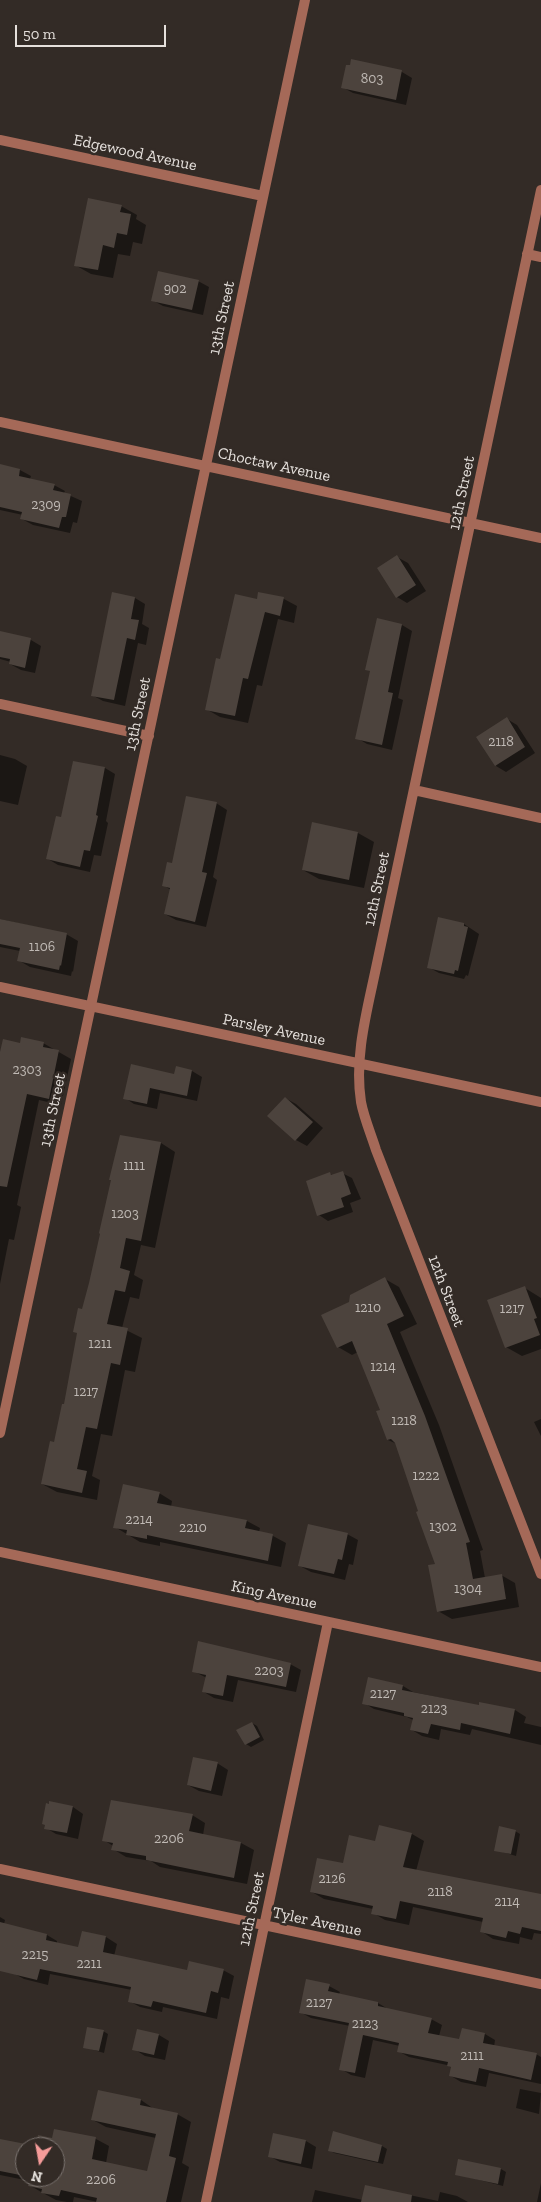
<!DOCTYPE html>
<html>
<head>
<meta charset="utf-8">
<style>
	body { margin:0 }
	#map { position:relative; width:541px; height:2202px; overflow:hidden; background:#332b26; font-family:"Zilla Slab",serif }
	canvas { display:block }
	.north { position:absolute; left:15px; top:2137px; width:50px; height:50px; box-sizing:border-box; background:#332b26; border:1px solid #7a736f; border-radius:50%; rotate:192deg; font-size:14px; font-weight:700; line-height:20px; text-align:center; color:#e5e0dc }
	.north::after { content:''; display:block; margin:auto; width:18px; height:22px; background:#f59b99; clip-path:polygon(50% 0,100% 100%,50% 72%,0 100%) }
	.scale { position:absolute; left:15px; top:25px; width:151px; height:22px; box-sizing:border-box; border:2px solid #e5e0dc; border-top:0; padding-left:6px; font-size:15px; line-height:18px; white-space:nowrap; color:#e5e0dc; -webkit-text-stroke:4px #332b26; paint-order:stroke }
</style>
</head>
<body>
<div id="map">
<canvas width="541" height="2202"></canvas>
<div class="north">N</div>
<div class="scale">50 m</div>
</div>
<script>
const g = document.querySelector('canvas').getContext('2d');
g.lineJoin = 'round';
function fill(path, color) {
  g.fillStyle = color;
  g.fill(path, 'evenodd');
}
function trace(path, color, width, dash) {
  g.strokeStyle = color;
  g.lineWidth = width;
  g.lineCap = dash ? 'butt' : 'round';
  g.setLineDash(dash || []);
  g.stroke(path);
}
function drawText(font, color, halo, rows, align = 'center') {
  g.font = font + ' "Zilla Slab",serif';
  g.lineWidth = 5;
  g.setLineDash([]);
  g.textBaseline = 'middle';
  g.strokeStyle = halo;
  g.fillStyle = color;
  for (const [text, x, y, turn = 0] of rows) {
    g.save();
    g.translate(x, y);
    g.rotate((+turn || 0) * Math.PI / 180);
    g.textAlign = isNaN(turn) ? turn : align;
    if (halo) g.strokeText(text, 0, 0);
    g.fillText(text, 0, 0);
    g.restore();
  }
}
const shadow = new Path2D(`
	M352,60L402,72L412,78L406,105L353,93L342,87Z
	M121,206L137,215L136,219L146,225L142,244L133,242L130,256L118,254L113,278L91,274L75,265Z
	M198,281L209,287L203,315L163,306L152,300Z
	M0,466L20,470L31,476L30,479L54,485L65,491L64,493L82,501L77,523L73,522L70,533L33,525L22,519L23,515L0,510Z
	M397,557L408,563L426,591L407,603L397,597Z
	M259,593L284,599L297,606L294,623L278,619L262,686L257,685L248,723L220,717L206,709L221,661L258,601Z
	M135,598L145,604L142,624L149,628L146,645L138,643L125,706L103,701L92,695Z
	M402,625L412,631L398,698L403,700L392,750L367,744L357,738L371,671Z
	M0,633L31,640L41,646L35,673L21,670L10,664L11,662L0,659Z
	M507,719L517,725L535,753L506,772L496,766Z
	M0,755L15,759L27,766L18,805L0,801Z
	M73,762L105,768L115,774L106,821L108,823L101,856L94,855L90,872L58,865L48,859L62,819Z
	M216,803L227,810L213,877L217,880L206,927L176,920L165,914L171,890L163,885L173,865Z
	M313,824L358,833L374,842L364,888L319,879L303,870Z
	M0,919L66,934L78,941L73,972L72,971L71,976L30,967L18,960L20,951L0,947Z
	M464,924L479,934L468,976L466,975L464,979L439,973L428,967Z
	M43,1043L71,1059L61,1105L39,1100L17,1205L21,1207L14,1240L9,1239L0,1284V1056L21,1044Z
	M192,1071L202,1077L197,1101L160,1093L157,1109L134,1104L125,1098L175,1075Z
	M285,1098L296,1104L323,1128L307,1146L296,1140L269,1116Z
	M161,1143L175,1152L155,1248L141,1245L134,1275L143,1280L139,1299L130,1297L122,1328L142,1338L135,1372L125,1370L112,1436L101,1434L92,1476L100,1480L97,1500L57,1492L42,1484L65,1406L83,1310Z
	M342,1173L352,1178L361,1199L350,1203L353,1212L328,1221L319,1215L330,1174L334,1176Z
	M385,1279L399,1287L417,1324L400,1332L439,1425L483,1550L480,1551L485,1578L501,1575L515,1583L519,1607L452,1619L438,1611L437,1565L397,1444L388,1440L381,1410L358,1352L352,1355L338,1347L351,1303Z
	M525,1288L541,1298V1349L522,1356L506,1347Z
	M541,1419V1436L534,1422Z
	M159,1493L172,1501L171,1507L247,1521L260,1528L259,1532L273,1536L286,1543L281,1567L160,1542V1546L140,1542L115,1527Z
	M347,1534L358,1540L353,1565L349,1564L345,1580L311,1572L300,1566Z
	M290,1664L301,1670L296,1692L238,1680L233,1702L214,1698L204,1692L207,1678L193,1671Z
	M403,1686L413,1692L480,1706V1703L515,1710L526,1717L524,1723L541,1727V1745L472,1729L470,1735L441,1729L439,1740L422,1736L412,1730L413,1720L407,1717L374,1709L364,1703Z
	M252,1723L257,1726L264,1740L251,1747L246,1744Z
	M217,1763L228,1770L222,1796L199,1791L188,1785Z
	M50,1803L73,1807L83,1814L78,1839L56,1834L46,1828Z
	M192,1815L205,1823L203,1835L241,1843L254,1850L247,1884L160,1867L151,1861L126,1857L113,1849V1846L104,1840Z
	M515,1831L520,1834L516,1856L496,1850Z
	M412,1834L424,1841L416,1871L541,1896V1934L534,1933L532,1940L520,1937L519,1944L493,1939L481,1931L483,1922L413,1907L409,1925L385,1920L373,1913V1909L324,1899L312,1892L344,1865L376,1842Z
	M0,1917L5,1920L4,1924L47,1935L57,1941V1944L79,1949L83,1932L106,1937L117,1944L114,1956L188,1971L223,1970L234,1976L229,1999L221,1997L217,2019L163,2007L162,2012L140,2007L129,2001L132,1990L50,1974L48,1985L24,1979L13,1973L0,1953Z
	M329,1986L340,1992L339,1994L378,2003L388,2009L431,2019L442,2025L439,2036L460,2041L485,2034L495,2040L494,2047L536,2054L541,2057V2084L489,2073L486,2087L461,2082L451,2076L452,2068L447,2065L409,2057L398,2051L400,2046L373,2040L365,2078L351,2075L341,2069L350,2026L311,2018L300,2012Z
	M103,2031L108,2034L104,2053L84,2047Z
	M159,2035L169,2041L165,2060L145,2056L134,2049Z
	M520,2089L541,2093L539,2114L516,2108Z
	M141,2100L154,2109L177,2114L191,2122L182,2163L189,2167L181,2202H98L74,2197L73,2202H67L56,2200L43,2193L29,2185L30,2181L0,2175V2140L33,2147H25V2177H55V2147H37L53,2139L55,2130L96,2139L109,2146L106,2163L148,2172L156,2138L106,2127L93,2120Z
	M306,2141L316,2147L312,2169L280,2162L269,2156Z
	M382,2146L387,2149L383,2164L334,2153L329,2150Z
	M459,2161L501,2169L506,2172L503,2186L456,2174Z
	M541,2183V2202H537Z
	M366,2186L438,2201L440,2192L457,2196L468,2202H312L315,2190L363,2200Z`);
const building = new Path2D(`
	M351,59L402,70L396,100L341,88L346,65H350Z
	M88,198L122,205L120,212L131,214L127,235L117,233L114,248L103,245L98,270L74,266Z
	M158,271L199,280L192,310L151,301Z
	M0,464L20,469L19,476L55,484L53,490L71,494L66,517H62L59,528L20,519L22,512L0,507Z
	M397,555L416,585L396,598L377,568Z
	M112,592L135,597L131,619L139,620L135,640L127,638L114,700L91,696Z
	M258,592L284,597L280,616L265,612L248,679L243,678L235,716L205,710L216,658L220,659L235,594L257,599Z
	M377,618L402,624L388,692L393,693L382,745L355,739L370,671L365,670Z
	M0,631L31,638L25,668L9,664L10,659L0,657Z
	M507,717L525,747L495,766L476,737Z
	M73,761L105,767L96,815L98,816L90,851L84,850L80,867L46,859L56,816L61,817Z
	M186,796L217,802L202,872L207,873L195,922L164,914L170,888L162,886L167,862L172,863Z
	M312,822L358,832L349,880L302,870Z
	M438,917L464,923V926L468,927L458,971L455,970L454,974L427,968Z
	M0,919L67,933L61,966L60,965L59,970L17,961L20,948L0,944Z
	M21,1037L44,1042L43,1047L59,1050L49,1099L27,1094L7,1187L0,1186V1052L3,1039L20,1043Z
	M131,1064L174,1074L176,1066L192,1070L187,1096L150,1088L147,1104L123,1099Z
	M285,1097L313,1122L295,1141L267,1116Z
	M120,1135L161,1142L141,1241L126,1238L120,1268L130,1271L125,1292L115,1290L107,1324L128,1328L120,1365L111,1363L97,1429L86,1427L77,1469L87,1471L82,1493L41,1484L50,1441L54,1442L62,1404H64L77,1333L73,1332L78,1308L82,1309L89,1283L100,1234L99,1233L111,1180H109Z
	M343,1171L351,1194L341,1198L344,1207L317,1216L306,1181L330,1172L331,1175Z
	M385,1277L404,1316L387,1324L425,1416L470,1542L466,1543L473,1579L502,1574L506,1599L437,1612L428,1565L435,1564L416,1512L418,1511L395,1443L391,1439L387,1440L376,1411L380,1410L352,1341L337,1348L321,1315L349,1302L350,1295Z
	M525,1286L537,1318L534,1319L540,1335L505,1348L487,1300Z
	M123,1484L160,1492L157,1503L247,1520L245,1528L273,1534L268,1561L147,1535V1539L126,1535L127,1530L113,1528Z
	M308,1524L348,1533L342,1560L338,1559L334,1574L298,1566Z
	M198,1641L291,1663L286,1687L227,1675L223,1696L202,1692L206,1675L192,1672Z
	M368,1677L403,1685L402,1690L479,1705V1702L515,1709L510,1734L461,1723L460,1730L431,1724L428,1734L410,1730L413,1718L404,1716V1713L362,1704Z
	M252,1722L260,1737L245,1745L236,1730Z
	M193,1757L218,1762L211,1791L187,1785Z
	M111,1800L193,1814L189,1831L241,1842L234,1878L146,1860V1856L111,1850L113,1843L102,1841Z
	M49,1801L73,1806L67,1833L44,1829L45,1825L42,1824L46,1803L49,1804Z
	M379,1825L412,1833L403,1867L541,1894V1931L522,1927L520,1934L508,1931L506,1938L480,1932L483,1918L400,1901L396,1919L371,1914L373,1906L310,1892L317,1858L343,1863L349,1835L375,1841Z
	M499,1826L516,1830L511,1854L494,1851Z
	M0,1922L47,1934L46,1940L78,1947L82,1931L106,1936L103,1952L187,1970L189,1961L224,1969L218,1993L211,1991L206,2013L153,2001L151,2007L128,2002L131,1987L40,1969L37,1980L0,1971Z
	M306,1979L330,1984L328,1991L378,2002V2006L432,2018L428,2033L459,2039L462,2028L485,2033L483,2043L537,2053L531,2080L479,2068L476,2082L449,2076L451,2067L447,2066L448,2062L397,2052L399,2043L363,2035L355,2073L339,2070L349,2023L299,2013Z
	M87,2027L104,2030L99,2051L83,2048Z
	M137,2029L159,2034L154,2055L132,2050Z
	M98,2090L141,2099L140,2105L178,2113L169,2156L176,2158L166,2202H96L97,2198L61,2190L59,2196L41,2193L42,2189L28,2186L30,2177H55V2147H25V2176L0,2171V2139L36,2146L38,2135L52,2138L54,2129L96,2137L92,2159L147,2171L156,2134L91,2120Z
	M333,2131L382,2145L378,2162L328,2151Z
	M273,2133L306,2140L301,2164L268,2157Z
	M458,2159L501,2168L498,2184L455,2175Z
	M365,2185L412,2195L411,2202H361Z`);
const street = new Path2D(`
	M0,140L263,196
	M541,190L376,968C367,1011 354,1057 361,1102C364,1118 371,1134 376,1150L541,1574
	M527,254L541,257
	M0,422L541,538
	M0,704L149,736
	M414,790L541,818
	M0,987L541,1102
	M0,1433L305,0
	M0,1552L541,1667
	M0,1869L541,1984
	M206,2202L328,1622`);
const numberNames = [
	["803",372,79],
	["902",175,289],
	["2309",46,505],
	["2118",501,742],
	["1106",42,947],
	["2303",27,1070],
	["1111",134,1166],
	["1203",125,1214],
	["1210",368,1308],
	["1217",512,1309],
	["1211",100,1344],
	["1214",383,1367],
	["1217",86,1392],
	["1218",404,1421],
	["1222",426,1476],
	["2214",139,1520],
	["1302",443,1527],
	["2210",193,1528],
	["1304",468,1589],
	["2203",269,1671],
	["2127",383,1694],
	["2123",434,1709],
	["2206",169,1839],
	["2126",332,1879],
	["2118",440,1892],
	["2114",507,1902],
	["2215",35,1955],
	["2211",89,1964],
	["2127",319,2003],
	["2123",365,2024],
	["2111",472,2056],
	["2206",101,2180]
];
const streetNames = [
	["Edgewood Avenue",135,153,12],
	["13th Street",222,318,-78],
	["Choctaw Avenue",274,465,12],
	["12th Street",462,493,-78],
	["13th Street",138,714,-78],
	["12th Street",377,889,-78],
	["Parsley Avenue",274,1030,12],
	["13th Street",53,1110,-78],
	["12th Street",446,1291,69],
	["King Avenue",274,1595,12],
	["12th Street",252,1909,-78],
	["Tyler Avenue",317,1922,12]
];
fill(shadow, '#0007');
fill(building, '#4c433d');
trace(street, '#a56958', 10);
drawText('14px', '#bfb9b4', null, numberNames);
drawText('16px', '#e5e0dc', '#332b26', streetNames);
</script>
</body>
</html>
